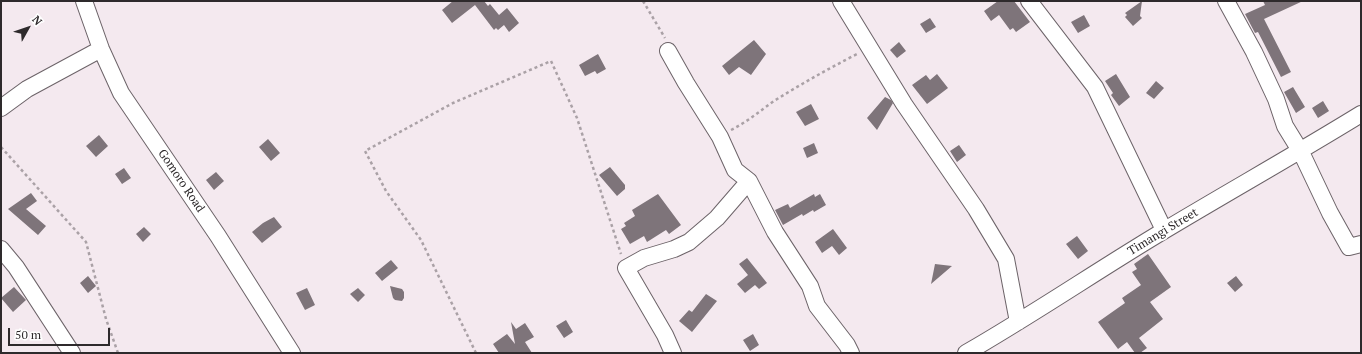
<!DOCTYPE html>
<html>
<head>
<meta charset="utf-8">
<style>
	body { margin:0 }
	#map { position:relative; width:1362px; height:354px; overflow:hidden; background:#f4e9ef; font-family:"PT Serif",serif }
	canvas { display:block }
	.frame { position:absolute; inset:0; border:2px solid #2e2a2c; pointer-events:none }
	.north { position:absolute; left:8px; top:8px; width:40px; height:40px; -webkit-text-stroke:3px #fff; paint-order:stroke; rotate:50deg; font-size:11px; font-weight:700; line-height:16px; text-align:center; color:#2e2a2c }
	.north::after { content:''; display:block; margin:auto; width:14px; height:18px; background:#2e2a2c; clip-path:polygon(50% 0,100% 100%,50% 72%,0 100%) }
	.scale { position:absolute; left:8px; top:328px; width:102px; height:18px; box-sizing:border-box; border:2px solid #2e2a2c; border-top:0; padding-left:5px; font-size:12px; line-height:14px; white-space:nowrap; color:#2e2a2c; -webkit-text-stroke:3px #fff; paint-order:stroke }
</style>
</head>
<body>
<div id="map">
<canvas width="1362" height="354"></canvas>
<div class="frame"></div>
<div class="north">N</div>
<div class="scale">50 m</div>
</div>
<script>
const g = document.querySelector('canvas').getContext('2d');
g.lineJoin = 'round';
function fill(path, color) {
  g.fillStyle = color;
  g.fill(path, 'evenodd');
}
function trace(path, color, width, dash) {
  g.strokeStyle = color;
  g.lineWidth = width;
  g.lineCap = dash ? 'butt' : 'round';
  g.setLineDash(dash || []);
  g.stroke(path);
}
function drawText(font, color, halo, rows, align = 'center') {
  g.font = font + ' "PT Serif",serif';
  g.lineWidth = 4;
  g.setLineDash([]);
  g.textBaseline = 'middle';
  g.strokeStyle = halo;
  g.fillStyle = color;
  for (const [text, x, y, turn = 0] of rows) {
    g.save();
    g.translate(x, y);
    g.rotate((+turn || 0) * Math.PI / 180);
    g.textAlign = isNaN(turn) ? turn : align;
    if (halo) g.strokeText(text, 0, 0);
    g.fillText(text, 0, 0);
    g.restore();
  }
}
const building = new Path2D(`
	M453,1H484L488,6L490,4L499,15L507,8L519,23L509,32L504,25L498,30L496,28L494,30L475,5L452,23L442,10Z
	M998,1H1014L1030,22L1016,32L1013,28L1010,30L999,15L991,21L984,11Z
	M1142,1L1140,16L1142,18L1133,26L1125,17L1127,15L1125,13Z
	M1263,1H1303L1264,19L1291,72L1281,77L1258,32L1255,33L1245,14L1265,5Z
	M1084,15L1090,26L1078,33L1071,22Z
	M930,18L936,27L926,33L920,24Z
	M754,40L766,54L751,75L739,67L729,75L722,66Z
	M899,42L906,51L897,58L890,50Z
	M598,54L606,69L597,74L595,71L585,76L579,65Z
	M937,74L948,88L927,104L912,85L926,75L930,80Z
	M1116,74L1130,97L1119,106L1111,95L1113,93L1105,81Z
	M1156,81L1164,88L1154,99L1146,93Z
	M1293,87L1305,107L1296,113L1284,92Z
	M885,97L891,100L893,103L877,130L867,118Z
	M1323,101L1329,111L1318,118L1312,108Z
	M811,104L819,119L805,126L796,112Z
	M99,135L108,146L96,157L86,146Z
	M268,139L280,153L271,161L259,147Z
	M814,143L818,153L807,158L803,148Z
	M959,145L966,155L957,162L950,151Z
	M610,167L625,185V189L617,196L599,175Z
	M124,168L131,178L122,184L115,174Z
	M216,172L224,181L214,190L206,180Z
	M31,193L37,201L26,209L46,226L38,235L8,209Z
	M658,194L681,225L669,234L666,230L647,242L644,236L630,244L621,229L626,226L624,223L635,216L632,210Z
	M814,194L815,197L820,194L826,205L814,212L813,210L803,216L802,214L783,225L775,210L788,204L790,208Z
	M274,217L282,227L262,243L252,232L263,223Z
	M144,227L151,234L143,242L136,234Z
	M833,229L847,248L839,255L832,246L822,253L815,242Z
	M1077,236L1088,251L1078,259L1066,244Z
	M1148,254L1171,287L1150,302L1163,319L1139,338L1147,348L1140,353H1135L1127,342L1118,349L1098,322L1125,303L1122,298L1141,285L1132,272L1137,269L1134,264Z
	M747,258L767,283L759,289L755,285L745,293L737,284L748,275L739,264Z
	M391,260L398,268L382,281L375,273Z
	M935,264L952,266L931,284Z
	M88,276L96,286L88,293L80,283Z
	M1236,276L1243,285L1235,292L1227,283Z
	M390,286L402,289L404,292V298L402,301L395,300L393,298Z
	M14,287L26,300L13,312L1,298Z
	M307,288L315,305L305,310L296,293Z
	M358,288L365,295L358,302L350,294Z
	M706,294L717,301L692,332L679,321L689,310L692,312Z
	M566,320L573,332L564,338L556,326Z
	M511,322L516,329L525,323L534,337L525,342L532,353H499L493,344L507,334L515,344Z
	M753,334L759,345L750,351L743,340Z`);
const path = new Path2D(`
	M643,1L665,38
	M731,130C747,122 760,111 774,101C801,84 828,69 857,54
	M1,147L86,242L106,319L118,353
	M476,353L421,240L386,191L365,151L453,103L551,61L577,118L621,254`);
const minor = new Path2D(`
	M84,1L101,49L121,93L218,236L292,353
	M841,1L904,104L976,209L1006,259L1018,322
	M1029,1L1095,87L1164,230
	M1226,1L1254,52L1276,99L1285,126L1301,152L1330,213L1349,247L1361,244
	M668,51L686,83L720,137L735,170L749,181L775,232L810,286L817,306L847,345L851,353
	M1,108L27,89L101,49
	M1,249L16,267L72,353
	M673,353L665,335L626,268L644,258L674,249L689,242L717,218L749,181
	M966,353C1034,314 1098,270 1165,230C1230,191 1296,154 1361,114`);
const streetNames = [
	["Gomoro Road",181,181,56],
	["Timangi Street",1163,232,-31]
];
fill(building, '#7e747a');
trace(minor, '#6c6368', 18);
trace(path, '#aaa1a6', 2.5, [3, 3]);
trace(minor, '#fff', 16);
drawText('12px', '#2e2a2c', '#fff', streetNames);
</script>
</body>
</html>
